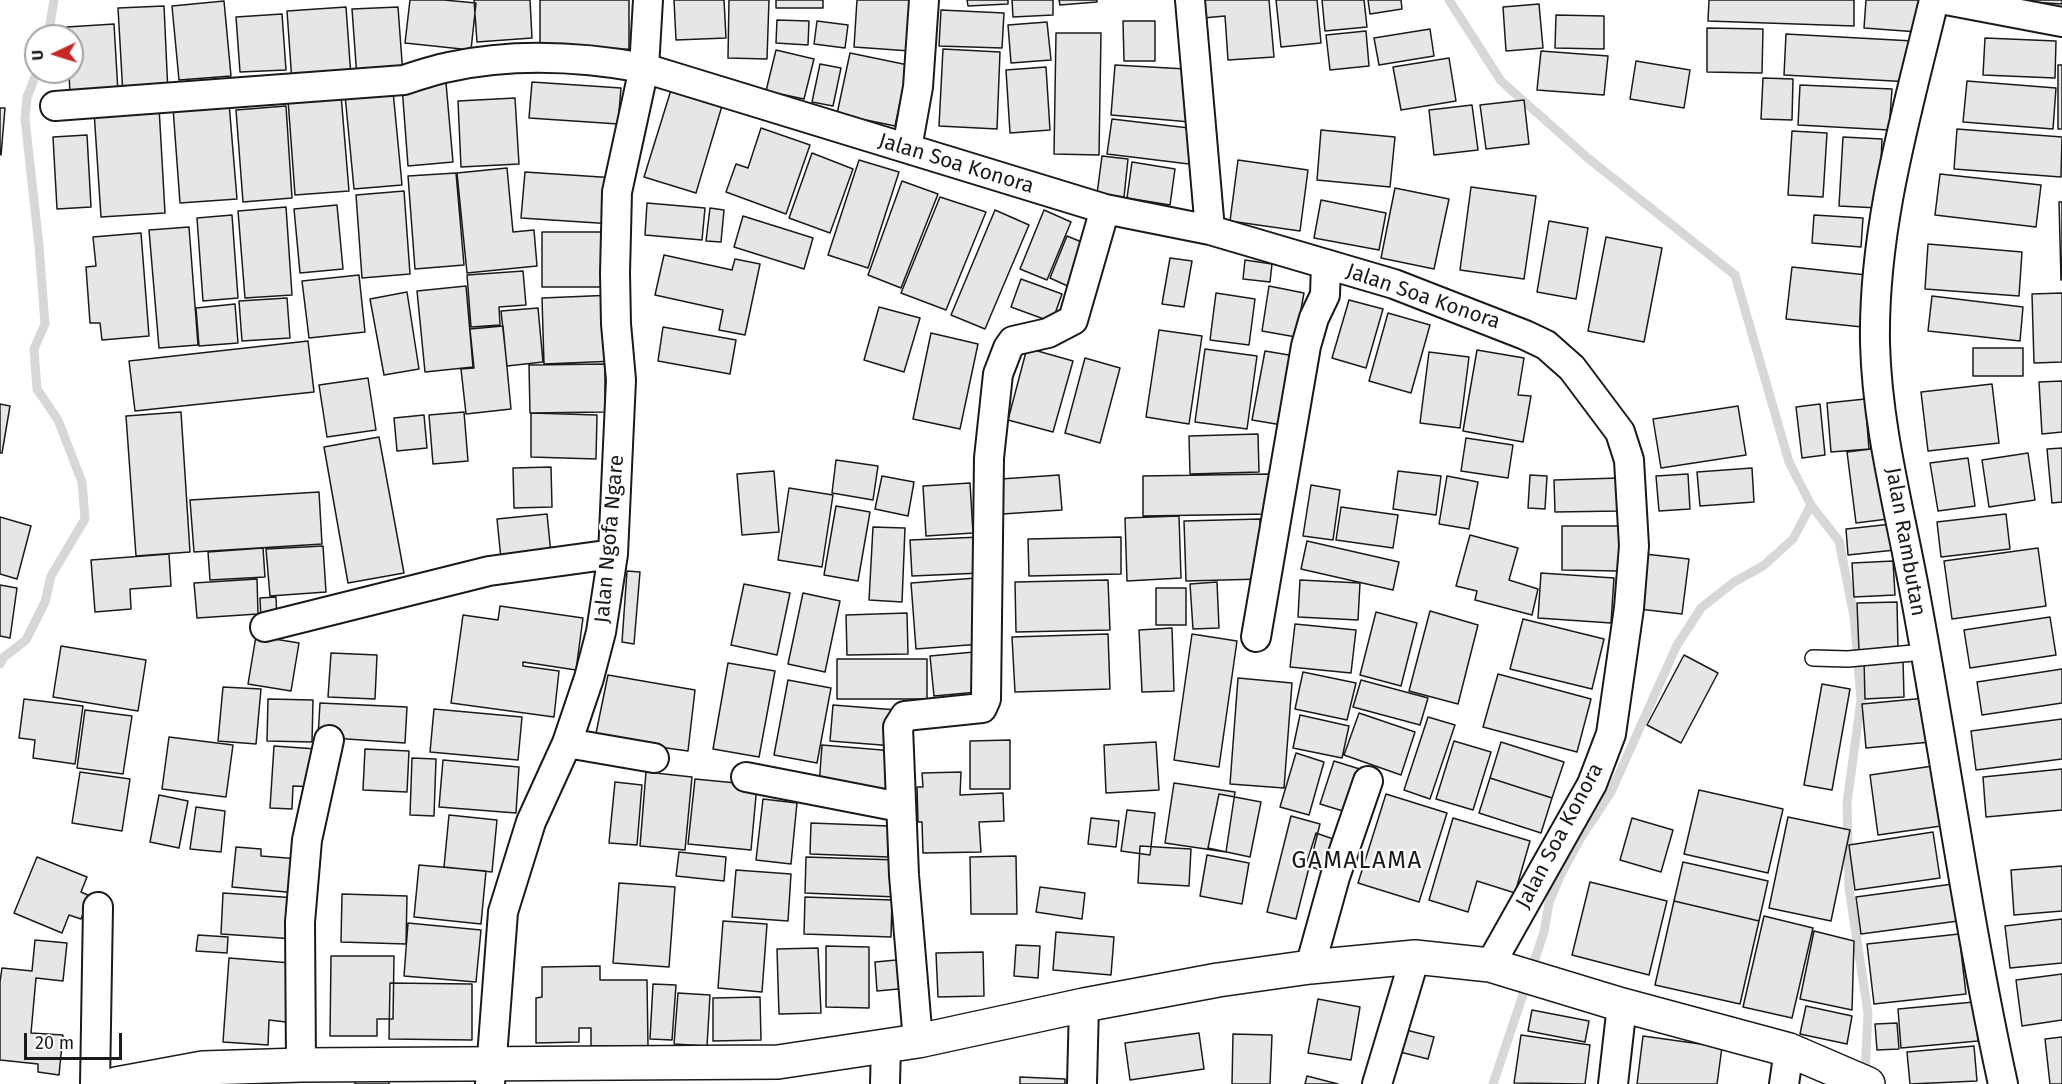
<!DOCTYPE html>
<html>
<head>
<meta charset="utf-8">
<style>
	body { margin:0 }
	#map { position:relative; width:2062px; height:1084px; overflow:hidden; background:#fff; font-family:"Fira Sans",sans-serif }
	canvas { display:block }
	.north { position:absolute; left:24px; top:24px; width:60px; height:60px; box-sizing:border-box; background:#fff; border:2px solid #a3a3a3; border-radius:50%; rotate:266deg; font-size:16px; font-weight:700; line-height:24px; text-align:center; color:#1a1a1a }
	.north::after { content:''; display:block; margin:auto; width:21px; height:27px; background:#c62828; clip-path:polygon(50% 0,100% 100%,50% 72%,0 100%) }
	.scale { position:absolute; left:24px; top:1033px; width:98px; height:27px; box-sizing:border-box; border:3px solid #1a1a1a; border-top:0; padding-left:8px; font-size:18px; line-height:21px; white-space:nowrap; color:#1a1a1a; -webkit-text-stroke:4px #fff; paint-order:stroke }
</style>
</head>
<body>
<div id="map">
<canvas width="2062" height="1084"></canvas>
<div class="north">U</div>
<div class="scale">20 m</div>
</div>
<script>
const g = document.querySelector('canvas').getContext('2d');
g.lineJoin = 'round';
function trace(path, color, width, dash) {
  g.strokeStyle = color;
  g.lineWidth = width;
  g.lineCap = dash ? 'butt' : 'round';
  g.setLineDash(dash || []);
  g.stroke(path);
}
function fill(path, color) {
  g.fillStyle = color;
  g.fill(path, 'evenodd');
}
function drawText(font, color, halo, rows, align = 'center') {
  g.font = font + ' "Fira Sans",sans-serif';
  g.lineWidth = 4.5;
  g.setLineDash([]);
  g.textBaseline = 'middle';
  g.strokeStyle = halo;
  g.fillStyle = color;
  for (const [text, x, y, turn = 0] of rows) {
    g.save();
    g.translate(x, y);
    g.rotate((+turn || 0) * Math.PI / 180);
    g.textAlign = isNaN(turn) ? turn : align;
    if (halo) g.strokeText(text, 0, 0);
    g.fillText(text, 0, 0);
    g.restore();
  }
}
const stream = new Path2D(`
	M1449,0L1501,81L1589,159L1735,275L1789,462L1811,505L1793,539L1763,566L1734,582L1701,608L1677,645L1611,792L1580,839L1560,876L1549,903L1544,932L1493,1084
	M48,36L54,0
	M1811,505L1839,541L1854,616L1861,700L1847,803L1849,888L1868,1013L1865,1076
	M0,664L4,657L26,640L45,602L51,576L85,519L82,482L58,420L37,389L34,349L45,324L39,246L25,119L27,97L37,72`);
const building = new Path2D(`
	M410,0H444L476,3L471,50L405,43Z
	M474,0H530L532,38L477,42Z
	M540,0H629V49L540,50Z
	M674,0H724L726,38L676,40Z
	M729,0H769L767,59L728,58Z
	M776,0H823V8H776Z
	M857,0H913L910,51L854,47Z
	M967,0H1008V4L968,6Z
	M1012,0H1053V15L1013,17Z
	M1059,0H1097V2L1060,5Z
	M1202,0H1269L1274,57L1228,60L1225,16L1203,18Z
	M1276,0H1317L1321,43L1281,47Z
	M1322,0H1364L1367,27L1325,31Z
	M1368,0H1401L1402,9L1370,14Z
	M1709,0H1854V26L1708,21Z
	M1866,0H1921L1918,32L1864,28Z
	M2000,0H2062V4Z
	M224,1L231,76L179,80L172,6Z
	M1539,4L1543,48L1506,51L1503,7Z
	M164,6L168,93L123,95L118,8Z
	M346,7L351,77L292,82L287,11Z
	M398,7L403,75L357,78L352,9Z
	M941,10L1004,13L1002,48L939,46Z
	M282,14L286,70L240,72L236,17Z
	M1556,15L1604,16V49L1555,48Z
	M777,20L809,21L808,45L776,43Z
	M817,21L848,25L845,48L814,44Z
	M1123,21H1155V61H1124Z
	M1047,22L1051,60L1011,63L1008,25Z
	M114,24L118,92L70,95L69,72H72V36H67V27Z
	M1707,28L1763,29L1762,73L1707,72Z
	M1430,29L1434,56L1379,65L1374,38Z
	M1366,31L1369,66L1330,70L1326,35Z
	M1056,33H1101L1099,155L1054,154Z
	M1786,34L1913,41L1911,82L1784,75Z
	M1985,38L2056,41L2055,78L1983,75Z
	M943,49L1000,52L997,129L939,126Z
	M776,50L814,59L804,99L766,91Z
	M1541,51L1608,56L1604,95L1537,90Z
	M850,53L908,65L895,126L837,114Z
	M1449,58L1456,101L1401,110L1393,67Z
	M1636,61L1690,70L1684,108L1630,99Z
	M820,64L841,68L833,106L812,102Z
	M1115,65L1186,69L1190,122L1111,115Z
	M2058,65H2062V129H2058Z
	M1046,67L1050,130L1010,133L1006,70Z
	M1763,78L1793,79L1792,120L1761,119Z
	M1967,81L2056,88L2053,129L1963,122Z
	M532,82L621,88L618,124L529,118Z
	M446,83L453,162L408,166L402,86Z
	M1800,85L1892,89L1889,130L1798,125Z
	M671,90L722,106L696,193L644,177Z
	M393,91L402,185L354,189L345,95Z
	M341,95L349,191L295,195L288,100Z
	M515,98L519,164L461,167L458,101Z
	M1524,100L1529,144L1486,149L1480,105Z
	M229,103L237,199L180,203L173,108Z
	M1472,105L1478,150L1434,155L1429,110Z
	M286,106L292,198L243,202L236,110Z
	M159,107L165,213L101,217L94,111Z
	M0,108H5L1,155L0,154Z
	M1112,119L1189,128V164L1107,154Z
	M761,128L810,145L786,214L726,192L736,164L748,168Z
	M1957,129L2062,137L2061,177L1954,169Z
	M1321,130L1395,137L1390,187L1317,180Z
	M1792,131L1827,133L1823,197L1788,195Z
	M87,135L91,207L57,209L53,137Z
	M1843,137L1882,139L1879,208L1839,206Z
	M812,153L853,169L830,233L789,218Z
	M1102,156L1128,159L1124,197L1097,194Z
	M859,160L899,172L868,268L828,255Z
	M1238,160L1308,170L1300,231L1230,221Z
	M1132,162L1175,169L1170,205L1127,198Z
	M507,168L513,232L534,230L537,266L467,273L457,173Z
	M525,172L616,178L613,224L521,218Z
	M456,173L464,265L415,269L408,176Z
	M1940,174L2041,185L2036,227L1935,215Z
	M902,181L938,194L901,288L868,275Z
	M1471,187L1536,196L1524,279L1460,270Z
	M1395,188L1449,199L1434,269L1381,258Z
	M404,191L410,274L362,278L356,195Z
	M940,197L986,212L946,310L901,293Z
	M1321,200L1386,213L1379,250L1314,238Z
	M2059,202H2062V280H2061Z
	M647,203L705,208L702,240L645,235Z
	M337,205L343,269L300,273L294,209Z
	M286,207L292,295L245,298L238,211Z
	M710,208L724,210L721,242L706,241Z
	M995,210L1029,225L985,329L951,315Z
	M1044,210L1071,222L1047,280L1020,269Z
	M232,215L238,298L203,301L197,218Z
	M1814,215L1863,218L1861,247L1812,243Z
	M743,216L813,238L804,269L734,247Z
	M1549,221L1588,228L1576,299L1537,292Z
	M189,227L198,345L159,348L149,230Z
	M542,232H607L608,287H542Z
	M141,233L149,336L102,340L100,323H90L86,267L96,266L93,237Z
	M1067,236L1089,245L1072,288L1050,278Z
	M1606,237L1662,248L1644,342L1588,331Z
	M1928,244L2022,252L2019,296L1925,289Z
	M664,255L732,270L735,259L760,264L745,335L719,330L723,310L655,295Z
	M1170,258L1192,261L1184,307L1162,304Z
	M1245,260L1272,264L1270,282L1243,279Z
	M1792,267L1867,275L1862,327L1786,319Z
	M523,271L526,305L499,307L500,325L471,327L467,275Z
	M359,275L365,332L309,338L302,281Z
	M1021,279L1062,294L1052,322L1011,307Z
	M466,286L473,367L425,372L417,291Z
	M1269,286L1304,293L1296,337L1262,331Z
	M407,292L419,369L384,375L370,299Z
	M1216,293L1255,299L1249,345L1210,340Z
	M2062,293V362L2034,363L2032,294Z
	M614,295L616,361L544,364L542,298Z
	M1932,296L2023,307L2020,341L1928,331Z
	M287,298L290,338L242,341L239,301Z
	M1349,300L1383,309L1366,368L1332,358Z
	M235,304L238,343L199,346L196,308Z
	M879,307L920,318L904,372L864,360Z
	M538,308L543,362L507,366L501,311Z
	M1388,313L1430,325L1411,393L1369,381Z
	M503,326L511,409L466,414L461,369L474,368L470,329Z
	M663,327L736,340L730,374L658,361Z
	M1159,330L1202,336L1189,424L1146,417Z
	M931,333L978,344L960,429L913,419Z
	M308,341L314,392L135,411L129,361Z
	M1027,348L1073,361L1053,432L1008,420Z
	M1973,348H2023V376H1973Z
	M1205,349L1257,356L1247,429L1195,422Z
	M1477,350L1524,358L1518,395L1531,396L1523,442L1463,431Z
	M1265,351L1301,357L1288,426L1252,420Z
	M1429,352L1469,357L1460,428L1420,423Z
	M1085,358L1120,368L1100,443L1065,433Z
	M605,364V412L530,413L529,365Z
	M368,378L376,430L327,437L319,385Z
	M2062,381V432L2042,434L2039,382Z
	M1992,384L1999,443L1928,451L1921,392Z
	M1865,399L1869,449L1831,452L1827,403Z
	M0,404L10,406L2,453H0Z
	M1820,404L1825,455L1802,458L1796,407Z
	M1738,406L1746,455L1661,468L1653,419Z
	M181,412L190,552L136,556L126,416Z
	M464,412L468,461L433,464L429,415Z
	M531,413L597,415L596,459L531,457Z
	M424,415L427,448L397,451L394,418Z
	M1258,434L1259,472L1190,474L1189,436Z
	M379,437L404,573L348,583L324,447Z
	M1466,438L1513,445L1508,478L1461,471Z
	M1879,448L1888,519L1856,523L1847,452Z
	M2062,448V502L2052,503L2047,449Z
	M2028,453L2035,500L1989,507L1982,460Z
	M1968,458L1975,506L1938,511L1930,463Z
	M836,460L878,466L873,500L832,493Z
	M551,467L552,507L514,508L513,468Z
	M1752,468L1754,502L1700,506L1697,472Z
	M774,471L779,532L742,535L737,474Z
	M1398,471L1441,476L1436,515L1393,509Z
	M1270,474L1271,514L1143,516V476Z
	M1688,474L1690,509L1659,511L1656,476Z
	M1059,475L1062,510L1003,514L1001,479Z
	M1530,475L1547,476L1545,509L1528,508Z
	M882,476L914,482L908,516L875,509Z
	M1447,476L1478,482L1469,529L1439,524Z
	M1619,478L1620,511L1555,512L1554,480Z
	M970,483L973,533L926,536L923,486Z
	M1311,485L1340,490L1333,540L1303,536Z
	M789,488L833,495L822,567L778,560Z
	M319,492L322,544L194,552L190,500Z
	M836,506L870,512L858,581L824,575Z
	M1341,507L1398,515L1393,548L1336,540Z
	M547,514L551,554L501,559L497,519Z
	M2006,514L2010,549L1941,557L1937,522Z
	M1179,516L1181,578L1127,581L1125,518Z
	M0,517L31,526L17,579L0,574Z
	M1260,519L1261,579L1186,581L1184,521Z
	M1892,524L1895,550L1848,555L1846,529Z
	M1562,526H1620V571L1562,570Z
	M873,527L905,528L902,602L869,600Z
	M1470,535L1518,548L1509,580L1538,589L1532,615L1475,600L1477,591L1456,586Z
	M981,537L982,573L912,576L910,540Z
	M1121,537V574L1029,576L1028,539Z
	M1307,541L1399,562L1393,590L1301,569Z
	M323,546L326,592L270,596L266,549Z
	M263,548L265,577L210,580L208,552Z
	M2038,548L2046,606L1952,619L1944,561Z
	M169,554L171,586L130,589L131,609L95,612L91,560Z
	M1645,554L1689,559L1682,614L1639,609Z
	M1893,561L1895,595L1854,597L1852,563Z
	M627,571L640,572L634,644L622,642Z
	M1541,573L1614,578L1611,623L1538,618Z
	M976,578L981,644L916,649L911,583Z
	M257,579L258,614L197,618L194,583Z
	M1108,580L1110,630L1016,632L1015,582Z
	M1300,580L1360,583L1358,620L1298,617Z
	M1217,582L1219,628L1193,629L1190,584Z
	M744,584L790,593L777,655L731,645Z
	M0,585L17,588L10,638L0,636Z
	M1156,588H1186V625H1156Z
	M803,593L840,601L825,672L788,664Z
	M276,597L277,619L261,620L260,598Z
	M1897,602L1898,649L1859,651L1857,603Z
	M500,606L583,618L576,670L523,662V666L559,671L554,717L451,703L463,615L498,620Z
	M1430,611L1478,625L1458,704L1409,691Z
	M1376,612L1417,623L1401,686L1360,675Z
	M907,613L908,654L847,655L846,615Z
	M2050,617L2056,655L1970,668L1964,630Z
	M1523,619L1604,639L1592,689L1510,669Z
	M1295,624L1356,630L1351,673L1290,667Z
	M1172,628L1174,691L1142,692L1139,630Z
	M1108,634L1110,689L1015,692L1012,637Z
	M1192,634L1237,641L1219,767L1174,760Z
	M256,636L299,643L291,691L248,684Z
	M61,646L146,660L138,711L53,697Z
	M974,652L978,692L934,696L930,656Z
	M331,653L377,655L375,699L328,697Z
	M1684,655L1718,673L1681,743L1647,725Z
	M837,659H927V699H837Z
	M1903,660L1904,697L1865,699L1864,661Z
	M728,663L775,671L759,757L713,749Z
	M2062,669V703L1982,715L1977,682Z
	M1303,672L1356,683L1347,720L1295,709Z
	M1498,674L1591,699L1577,752L1483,727Z
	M608,675L695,690L688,751L595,738Z
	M1238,678L1292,683L1284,788L1230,784Z
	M788,680L831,688L817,763L774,755Z
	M1361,680L1428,698L1420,725L1353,707Z
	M1822,684L1850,689L1832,790L1804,785Z
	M223,687L261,689L256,744L218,741Z
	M1926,698L1931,742L1866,748L1862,704Z
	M24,699L83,706L75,764L33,758L35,740L19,738Z
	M268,699L313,700L312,742L267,741Z
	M320,703L407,707L405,743L318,737Z
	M833,705L897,710L894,746L830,741Z
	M434,709L522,717L518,760L430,752Z
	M85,710L132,716L123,774L77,768Z
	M1359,713L1415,732L1401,775L1344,755Z
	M1300,715L1349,726L1342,758L1293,748Z
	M1428,717L1455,725L1430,799L1404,790Z
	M2062,719V759L1976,770L1971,731Z
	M169,737L233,745L226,797L162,789Z
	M1010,740V789H970V741Z
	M1454,741L1491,752L1473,810L1436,799Z
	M1156,742L1159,790L1106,793L1104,745Z
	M1501,742L1564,762L1552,798L1490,778Z
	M822,745L894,751L891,792L819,786Z
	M274,746L317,749L315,787L293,786L292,809L270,808Z
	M365,749L409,751L407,792L363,790Z
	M1296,753L1324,762L1309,815L1280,807Z
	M412,758L436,759L434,816L410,815Z
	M443,760L519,767L516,813L439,807Z
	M1334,761L1379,775L1366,818L1320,804Z
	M1933,766L1941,826L1878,835L1870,775Z
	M2062,769V810L1986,817L1983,777Z
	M80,772L130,779L122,831L72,823Z
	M646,772L692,777L685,850L640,846Z
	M961,772L960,795L1003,793L1004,821L979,822L981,852L923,853L922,822H918L917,787H923L922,773Z
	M1490,778L1552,798L1541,833L1479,813Z
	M695,779L757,785L751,850L688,844Z
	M615,782L642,785L637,845L609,843Z
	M1174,783L1235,792L1226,852L1165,843Z
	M1699,790L1783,809L1768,873L1684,854Z
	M1219,794L1261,802L1250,857L1208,848Z
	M1386,794L1447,813L1419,902L1358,883Z
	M159,795L188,801L179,848L150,842Z
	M763,799L797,803L791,864L756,860Z
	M196,807L225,811L221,852L190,849Z
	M1127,810L1155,813L1150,855L1121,851Z
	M449,815L497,820L492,872L444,867Z
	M1291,816L1320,824L1296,919L1267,912Z
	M1788,817L1850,830L1831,921L1769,908Z
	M1091,818L1119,821L1116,847L1088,844Z
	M1453,818L1530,841L1515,893L1477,881L1468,912L1429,900Z
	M1632,818L1673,830L1661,872L1620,860Z
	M811,823L889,826L888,857L810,854Z
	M1933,832L1940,878L1855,890L1849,845Z
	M1316,833L1336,840L1326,872L1306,865Z
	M1140,846L1191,849L1189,886L1138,883Z
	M236,847L261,849V856L300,859L297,893L232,887Z
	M679,852L726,857L724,881L676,876Z
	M1207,855L1249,863L1242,904L1200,896Z
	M1016,856L1017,914H971L970,857Z
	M37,857L87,877L81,892L90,896L81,919L69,915L62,933L14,913Z
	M806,857L897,860L896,897L805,893Z
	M1683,862L1768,881L1759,921L1674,901Z
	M419,865L486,871L481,924L414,917Z
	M2062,866V911L2014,915L2011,870Z
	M736,870L791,874L788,921L732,917Z
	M1590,882L1667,901L1649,975L1572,955Z
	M619,883L675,887L669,967L613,963Z
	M1953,884L1958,921L1861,934L1856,897Z
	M1040,887L1085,893L1082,919L1036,912Z
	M223,893L297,898L295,939L221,934Z
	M342,894L407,896L406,944L341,942Z
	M805,897L892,900L891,937L804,934Z
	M1674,901L1759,921L1740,1004L1655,985Z
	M1764,916L1813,928L1792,1018L1743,1007Z
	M2062,919V963L2010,968L2005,926Z
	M723,921L767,924L762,992L718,988Z
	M408,923L481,930L476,982L404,976Z
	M1814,931L1854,941L1852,1010L1800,999Z
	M1056,932L1114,937L1111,975L1053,970Z
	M1959,934L1966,994L1874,1004L1867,944Z
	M198,935L228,937L227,953L196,951Z
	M35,940L67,943L63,981L36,978L31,1033L63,1035L59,1075L38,1072V1064L0,1060V982L2,968L32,971Z
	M1016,945L1040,946L1038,978L1014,976Z
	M826,946L869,947V1008L826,1007Z
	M818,948L821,1013L779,1014L777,949Z
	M983,952L984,996L938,997L936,953Z
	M331,956H394L393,1019H377V1036H330Z
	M229,958L291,963L286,1022L269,1020L268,1045L223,1042Z
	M907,959L909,988L877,991L875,962Z
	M600,966V980H647L648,1046H591V1028H579V1042L536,1043V998L542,997V967Z
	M2062,974V1020L2022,1026L2016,980Z
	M390,983L472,984V1040L389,1039Z
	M653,984L676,985L672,1040L650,1039Z
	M678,993L710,995L707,1046L674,1044Z
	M760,997L761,1040L713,1041V998Z
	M1318,999L1360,1007L1351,1060L1308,1053Z
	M1974,1002L1978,1041L1901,1048L1898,1009Z
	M1806,1006L1852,1016L1847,1044L1800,1034Z
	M1532,1010L1589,1021L1585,1042L1528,1031Z
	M1897,1023L1899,1049L1877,1050L1875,1024Z
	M1406,1030L1434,1037L1428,1059L1400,1052Z
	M1199,1033L1204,1069L1130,1080L1125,1043Z
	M1233,1034L1272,1035L1270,1084H1232Z
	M1521,1035L1590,1045L1585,1084L1514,1083Z
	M1643,1036L1722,1047L1717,1084H1637Z
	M2062,1037V1084H2050L2045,1039Z
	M1974,1046L1977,1081L1910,1084L1907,1052Z
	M1307,1076L1338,1084H1305Z
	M1020,1077L1065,1079V1084H1020Z
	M355,1081H389V1084H355Z`);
const service = new Path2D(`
	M1813,658L1848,659L1924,652`);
const minor = new Path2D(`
	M1190,0L1210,230
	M1934,0C1907,113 1873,226 1875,343C1877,429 1901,515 1916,599C1946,761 1968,924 2003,1084
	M1946,0L2062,22
	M55,106L404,80C419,75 434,70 449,67C513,53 579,56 644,68L1105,209L1210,230L1394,284L1525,335L1546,345L1572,368L1620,432L1629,460L1634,546L1629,608L1611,734L1592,784L1490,965
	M907,148L918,87L924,0
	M265,627L489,571L613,554
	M1256,637L1306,346L1314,318L1325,295L1326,264
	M567,743L654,758
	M746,777L900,807
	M1310,967L1335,877L1368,781
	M918,1041L904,875L898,727L905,716L982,708L986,699L989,458L998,374L1008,348L1013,341L1048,333L1073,320L1105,209
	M301,1065L300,922L307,840L329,740
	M95,1084L98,907
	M490,1084L503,912L531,822L567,743L589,678L601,632L613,554L621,380L616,324L615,273L617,192L644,68L648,0
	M885,1084L886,1045
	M1082,1084L1084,1005
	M1377,1084L1415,957
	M1613,1084L1622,1005
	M1784,1084L1789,1050`);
const tertiary = new Path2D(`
	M116,1084L203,1068L301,1065L778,1062L918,1041L1084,1005L1218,980L1310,967L1415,957L1490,965L1622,1005L1789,1050L1868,1084`);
const streetNames = [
	["Jalan Soa Konora",956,164,17],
	["Jalan Soa Konora",1423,297,19],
	["Jalan Ngofa Ngare",610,539,-85],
	["Jalan Rambutan",1905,542,80],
	["Jalan Soa Konora",1560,836,-62]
];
const quarterNames = [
	["GAMALAMA",1357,861]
];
trace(stream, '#d7d7d7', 9);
fill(building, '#e6e6e6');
trace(building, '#1a1a1a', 1.5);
trace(service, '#1a1a1a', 18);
trace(minor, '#1a1a1a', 32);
trace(tertiary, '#1a1a1a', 36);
trace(service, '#fff', 15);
trace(minor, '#fff', 28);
trace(tertiary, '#fff', 33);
drawText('21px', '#1a1a1a', '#fff', streetNames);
g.letterSpacing = '1.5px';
drawText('24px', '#1a1a1a', '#fff', quarterNames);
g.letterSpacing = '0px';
</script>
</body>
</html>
